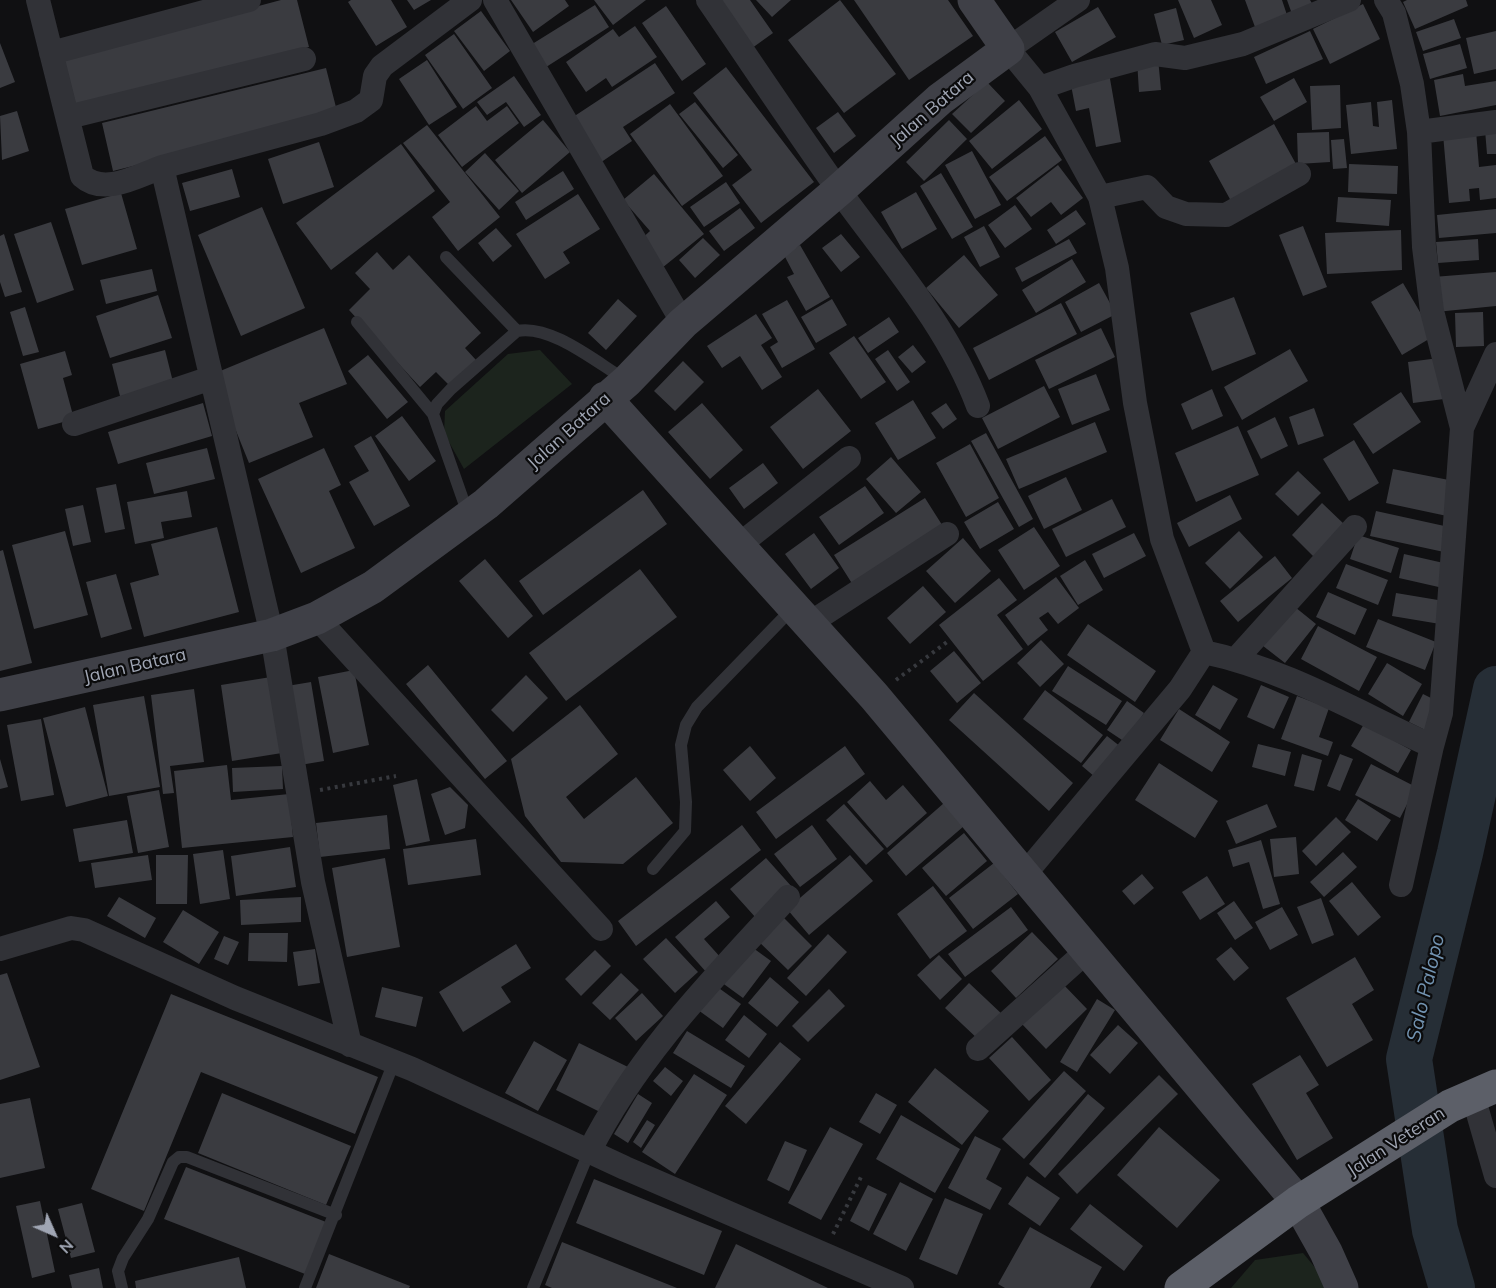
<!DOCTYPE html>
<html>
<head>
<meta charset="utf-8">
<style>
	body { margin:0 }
	#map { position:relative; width:1496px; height:1288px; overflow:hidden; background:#101012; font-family:Mulish,sans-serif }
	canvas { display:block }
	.north { position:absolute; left:24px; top:1204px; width:60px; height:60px; -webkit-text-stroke:4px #0b0b0c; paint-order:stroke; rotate:135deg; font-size:16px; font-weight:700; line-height:24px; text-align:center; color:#a0a6b4 }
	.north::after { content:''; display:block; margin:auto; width:21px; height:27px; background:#a0a6b4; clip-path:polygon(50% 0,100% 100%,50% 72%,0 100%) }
</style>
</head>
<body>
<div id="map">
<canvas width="1496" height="1288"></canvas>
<div class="north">N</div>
</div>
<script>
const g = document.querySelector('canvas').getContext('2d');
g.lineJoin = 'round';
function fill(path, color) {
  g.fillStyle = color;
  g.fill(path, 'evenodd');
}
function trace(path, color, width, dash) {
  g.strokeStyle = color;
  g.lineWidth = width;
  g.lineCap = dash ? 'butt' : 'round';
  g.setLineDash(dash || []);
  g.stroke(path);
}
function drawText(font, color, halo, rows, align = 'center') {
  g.font = font + ' Mulish,sans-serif';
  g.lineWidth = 4.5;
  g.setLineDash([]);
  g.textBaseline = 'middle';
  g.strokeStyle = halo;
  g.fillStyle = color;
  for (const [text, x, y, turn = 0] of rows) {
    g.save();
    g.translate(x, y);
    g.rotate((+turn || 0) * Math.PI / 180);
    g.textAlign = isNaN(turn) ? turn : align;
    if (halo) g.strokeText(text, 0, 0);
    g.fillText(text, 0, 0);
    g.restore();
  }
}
const green = new Path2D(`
	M540,350L572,384L464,469L444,433L445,411L508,354Z
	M1303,1253L1332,1288H1231L1255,1260Z`);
const river = new Path2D(`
	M1452,1288L1435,1230L1409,1059L1460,853L1496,689`);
const building = new Path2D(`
	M281,0H297L309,47L77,109L64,58Z
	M351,0H391L407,27L376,46L348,2Z
	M407,0H431L414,10Z
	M511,0H565L569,6L533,32Z
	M594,0H646L613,25Z
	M713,0H750L773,33L748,51Z
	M756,0H791L772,17Z
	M840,0L896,74L844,113L788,40Z
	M854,0H948L973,36L909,80Z
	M1178,0H1211L1222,25L1194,38Z
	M1245,0H1282L1287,15L1255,27Z
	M1287,0H1310L1313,5L1292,14Z
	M1407,0H1466L1468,6L1415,29L1403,2Z
	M1363,4L1380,39L1330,64L1313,29Z
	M595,5L609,27L543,69L529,46Z
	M666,6L706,64L682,81L642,23Z
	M1098,7L1116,37L1072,62L1055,32Z
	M1176,8L1184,40L1162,45L1154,14Z
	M481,11L510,51L484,71L454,31Z
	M1454,19L1461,38L1423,51L1416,32Z
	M635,26L657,57L612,87L606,78L586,92L566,62L613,29L619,37Z
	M1310,31L1323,59L1266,84L1254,57Z
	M1496,31V69L1474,74L1466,38Z
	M454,34L492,88L463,109L425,55Z
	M0,43L15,82L0,88Z
	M1460,44L1467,68L1430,79L1423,54Z
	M1158,58L1161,90L1139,92L1137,60Z
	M427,60L457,107L429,125L399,79Z
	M655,63L675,93L623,127L632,141L597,165L567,121Z
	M726,67L814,182L761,223L732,185L752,170L693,93Z
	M326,68L338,115L113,171L102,123Z
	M1109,73L1121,142L1096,147L1089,108L1076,111L1070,80Z
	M1463,74L1465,86L1496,81V105L1440,116L1434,80Z
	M514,76L541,115L524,127L506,102L487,115L477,102Z
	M1294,78L1307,102L1274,121L1260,97Z
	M987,82L1005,101L971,133L952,114Z
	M1340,85L1341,128L1312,130L1310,86Z
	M1019,100L1042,129L992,169L969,141Z
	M1392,100L1397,149L1351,154L1346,105L1371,102L1373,126L1379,127L1377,102Z
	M695,102L738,155L723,168L679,114Z
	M670,104L723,176L682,206L630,134Z
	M476,106L487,121L507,106L519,123L462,167L438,135Z
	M17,111L29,151L2,160L0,116Z
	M838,112L856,136L834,153L816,128Z
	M543,120L570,152L522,193L495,160Z
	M949,120L967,139L924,181L906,162Z
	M1274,124L1296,164L1231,201L1209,161Z
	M427,125L500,217L458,251L432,217L450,202L403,143Z
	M1496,129V154H1487L1485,130Z
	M1476,131L1479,167L1496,165V198L1480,200L1479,188L1469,189L1470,201L1449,203L1443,134Z
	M1329,132L1330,162L1298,164L1297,133Z
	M1045,136L1062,160L1007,201L989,177Z
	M1344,139L1347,168L1333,169L1331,140Z
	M319,142L334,187L283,204L268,159Z
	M401,144L435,191L331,270L296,223Z
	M972,151L1001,205L975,219L945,165Z
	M485,153L519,191L499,210L465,172Z
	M1349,164L1398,166L1397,194L1348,192Z
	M1058,165L1083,198L1061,215L1051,202L1031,217L1016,198Z
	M232,169L240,197L190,211L182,183Z
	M563,171L574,189L526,220L515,202Z
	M941,173L973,227L952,239L920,186Z
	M654,174L704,234L662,268L639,241L650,231L623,200Z
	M726,182L740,203L704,227L690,207Z
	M916,192L937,229L902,249L881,212Z
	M121,193L137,249L82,265L65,209Z
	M578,194L600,229L563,252L570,263L545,279L516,234Z
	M1338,197L1391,200L1389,226L1336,222Z
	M1015,205L1032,229L1005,248L988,225Z
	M262,207L305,308L241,336L198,235Z
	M740,208L755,228L724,251L709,231Z
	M1496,209V233L1439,238L1437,215Z
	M1076,210L1086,224L1056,244L1047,230Z
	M51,222L74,290L37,303L14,234Z
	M984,226L1000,257L980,267L964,237Z
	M1303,226L1327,287L1303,296L1279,235Z
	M496,228L512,246L493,262L478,243Z
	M1401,230L1402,270L1327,274L1325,233Z
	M4,234L22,292L5,297L0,282V236Z
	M841,234L860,257L841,272L822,248Z
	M703,238L720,255L695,278L679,260Z
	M1069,239L1077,253L1022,282L1015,268Z
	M1478,239L1479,260L1438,263L1436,242Z
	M800,245L830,297L806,311L787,277L794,274L784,255Z
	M377,252L393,270L409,255L481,333L465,348L476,360L449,385L436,372L420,387L349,310L370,289L355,273Z
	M964,255L998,295L959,328L926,288Z
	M1072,259L1086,282L1036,313L1022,290Z
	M152,269L157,291L106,304L100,280Z
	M1496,272V306L1436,312L1433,277Z
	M1099,283L1116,314L1081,332L1065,302Z
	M1403,283L1434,336L1402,355L1371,302Z
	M158,295L172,338L110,358L96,316Z
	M1234,297L1256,354L1212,371L1190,313Z
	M618,299L637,316L606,350L588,333Z
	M832,299L847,325L816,343L801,317Z
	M787,300L815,349L782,368L770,347L778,342L762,314Z
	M1061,303L1077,334L989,380L973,348Z
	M25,307L39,352L23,356L10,312Z
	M1483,312L1484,346L1456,347L1455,313Z
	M756,314L772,338L761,345L782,377L762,390L740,356L722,368L707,346Z
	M889,317L899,332L868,353L858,338Z
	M324,328L347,384L299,403L313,437L249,463L213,374Z
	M1101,328L1115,357L1049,389L1035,360Z
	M854,336L886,382L861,399L829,353Z
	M913,345L926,362L912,373L898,357Z
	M1290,349L1308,381L1242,420L1224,387Z
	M165,350L174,386L121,400L112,364Z
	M888,350L910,382L897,391L875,359Z
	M65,351L72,375L63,378L74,419L38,429L20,364Z
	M368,355L408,402L387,419L348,371Z
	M1439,358L1444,399L1413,403L1408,362Z
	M683,361L704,382L675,411L654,391Z
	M1096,374L1110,410L1072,425L1058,389Z
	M1044,386L1060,417L998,449L982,418Z
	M818,389L851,431L803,469L770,427Z
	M1212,389L1223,416L1192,430L1181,404Z
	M1401,392L1421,422L1373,454L1353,424Z
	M913,400L936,438L898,460L875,423Z
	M203,403L212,436L118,464L108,432Z
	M702,403L743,450L710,479L668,432Z
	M946,403L957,419L943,429L931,413Z
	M1314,408L1324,436L1298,445L1289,417Z
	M402,416L436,461L409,481L375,436Z
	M1275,417L1288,446L1261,459L1247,431Z
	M1095,422L1107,452L1019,489L1006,459Z
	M1238,426L1259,475L1196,502L1175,453Z
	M986,433L1033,519L1019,527L971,441Z
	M371,436L410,506L374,526L349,482L369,471L354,446Z
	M1354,440L1379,483L1349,501L1323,459Z
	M970,444L999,498L966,517L936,463Z
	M207,448L215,479L154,494L146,463Z
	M324,448L341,485L329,491L355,548L301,573L258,479Z
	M891,457L921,492L896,513L866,479Z
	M763,463L778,483L744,509L729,488Z
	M1393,469L1454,481L1447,516L1386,503Z
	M1298,471L1321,493L1298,516L1275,494Z
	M1066,477L1082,510L1044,529L1028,496Z
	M116,484L125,529L105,533L96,488Z
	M865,486L884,513L839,545L819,517Z
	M643,490L667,524L543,615L519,581Z
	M187,491L192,517L161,522L164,538L135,544L127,502Z
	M1230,495L1242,519L1189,547L1177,523Z
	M925,498L944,528L853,585L834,555Z
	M1112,499L1126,527L1066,557L1052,529Z
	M998,502L1014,529L980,549L964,522Z
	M1322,503L1345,525L1314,557L1292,535Z
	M83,505L91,542L73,546L65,509Z
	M1376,511L1449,527L1444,552L1370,536Z
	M217,527L239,612L144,637L130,583L159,575L151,544Z
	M1034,527L1060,566L1024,590L998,550Z
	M65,531L88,615L34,629L12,545Z
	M1239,531L1263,557L1230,589L1205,563Z
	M814,533L839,568L811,589L785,554Z
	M1134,533L1146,556L1104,578L1092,554Z
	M1358,535L1399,548L1391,573L1350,559Z
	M963,538L991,571L955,603L926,571Z
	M3,550L32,663L0,671V551Z
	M1404,554L1448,564L1443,588L1399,578Z
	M1275,556L1292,578L1238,622L1220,601Z
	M485,559L533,616L508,638L459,581Z
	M1085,560L1103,590L1078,605L1060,576Z
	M1346,564L1388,580L1378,605L1336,588Z
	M640,569L677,617L566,701L529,653Z
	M116,574L132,629L101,638L86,582Z
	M1056,577L1079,608L1058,624L1048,612L1039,618L1048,630L1028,646L1005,615Z
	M999,578L1017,600L997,615L1023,649L983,681L939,625Z
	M923,586L946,612L910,644L887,618Z
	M1328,592L1367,609L1355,635L1316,617Z
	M1396,593L1444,601L1440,624L1392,616Z
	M1290,603L1316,624L1285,663L1258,642Z
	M1378,619L1436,642L1425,670L1366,647Z
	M1088,624L1156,671L1135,702L1067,655Z
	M1318,626L1377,657L1359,691L1301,659Z
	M1041,640L1064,664L1040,687L1017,663Z
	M954,651L981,683L957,703L930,671Z
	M1387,663L1422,684L1403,716L1368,694Z
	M428,665L507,761L485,779L406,684Z
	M1068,666L1122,701L1106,725L1052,691Z
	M354,670L369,745L333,753L318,677Z
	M526,675L548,698L513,732L491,710Z
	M271,677L282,753L232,761L221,685Z
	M311,682L324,761L300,765L287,686Z
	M1213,685L1238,699L1220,730L1195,715Z
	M1261,685L1289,697L1274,729L1247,717Z
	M194,689L204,762L170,766L174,793L163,794L151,695Z
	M1045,690L1103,735L1081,763L1023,719Z
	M974,693L1073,783L1049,811L949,720Z
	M1423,694L1439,702L1425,730L1409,722Z
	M144,696L160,787L109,796L93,705Z
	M1297,696L1329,708L1319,737L1333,742L1328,756L1281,739Z
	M1127,701L1144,713L1125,742L1107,730Z
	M580,705L618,754L566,797L584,819L636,777L673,823L623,864L561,862L525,816L511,759Z
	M85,707L108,796L66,807L43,718Z
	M1179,709L1230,742L1212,772L1160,740Z
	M41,719L54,795L21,801L7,725Z
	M1364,724L1411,750L1398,773L1351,746Z
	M1107,736L1121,747L1095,777L1082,766Z
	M1258,744L1291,752L1285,776L1252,767Z
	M750,746L776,778L750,801L723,770Z
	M845,746L865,774L776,839L756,812Z
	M1302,754L1322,760L1314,791L1294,786Z
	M1340,754L1353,759L1340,791L1327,786Z
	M0,759L8,787L0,789Z
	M1159,763L1218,801L1195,838L1135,800Z
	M1371,764L1416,787L1400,818L1355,795Z
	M227,765L231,800L289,794L293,837L182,848L174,771Z
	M282,766L283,789L233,792L232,768Z
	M417,779L430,841L406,846L393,785Z
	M870,781L886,800L903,785L927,813L887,848L847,802Z
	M450,787L468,805L465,828L445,835L431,794Z
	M159,790L169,847L138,853L127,796Z
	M1358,799L1391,820L1377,841L1345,820Z
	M944,803L964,826L906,876L887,853Z
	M844,804L884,849L866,865L826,820Z
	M1267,804L1277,827L1236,844L1226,821Z
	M387,815L390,849L320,857L316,823Z
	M1336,817L1351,832L1316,866L1302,851Z
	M127,820L133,853L79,862L73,829Z
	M742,825L761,850L636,946L618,921Z
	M812,825L837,859L800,887L774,854Z
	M964,833L987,861L946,896L922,868Z
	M1296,837L1299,874L1274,877L1270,839Z
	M476,839L481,875L408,885L403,849Z
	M1261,840L1280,904L1263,909L1249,862L1233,867L1228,850Z
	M290,847L296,887L236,896L231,856Z
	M223,850L230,899L200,904L193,854Z
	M1343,852L1357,867L1324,897L1310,882Z
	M148,855L152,880L95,888L91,863Z
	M156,855H188L187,904H156Z
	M850,855L873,881L809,935L787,909Z
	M385,858L400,947L347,957L332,868Z
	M766,858L792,887L756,918L730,889Z
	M994,863L1018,894L973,929L949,898Z
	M1142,874L1154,888L1134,905L1122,891Z
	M1207,876L1225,904L1200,920L1182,892Z
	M1352,882L1381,917L1358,936L1329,901Z
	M933,886L967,931L930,959L897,914Z
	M119,897L156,918L145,938L107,916Z
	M301,897V922L241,925L240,900Z
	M1321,898L1334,935L1312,944L1297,907Z
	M716,901L730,917L704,939L722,959L707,973L675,937Z
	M1234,901L1253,928L1235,940L1217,913Z
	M1011,907L1028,930L965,977L948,954Z
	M1282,907L1298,935L1270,950L1255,922Z
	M183,910L219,932L199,964L163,942Z
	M778,912L812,946L788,970L754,937Z
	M1032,932L1058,959L1016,998L991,971Z
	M249,933H288L287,962L248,961Z
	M828,934L847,952L806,996L787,978Z
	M224,936L239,942L228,965L214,959Z
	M666,938L698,972L675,993L643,959Z
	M516,944L531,968L501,987L511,1002L463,1032L439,992Z
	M749,945L771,961L743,998L721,982Z
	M1231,947L1249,968L1234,981L1216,959Z
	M315,949L320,983L298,986L293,952Z
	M595,950L611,966L581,996L565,979Z
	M939,955L962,979L940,1000L917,975Z
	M1355,957L1374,990L1352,1004L1373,1040L1327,1067L1286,998Z
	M7,973L40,1067L0,1080V975Z
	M621,973L639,990L610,1020L592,1003Z
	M770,977L799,1002L777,1027L748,1003Z
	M1061,982L1087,1009L1046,1049L1020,1022Z
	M969,983L1004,1016L980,1041L945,1008Z
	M716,986L741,1004L723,1028L698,1010Z
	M382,987L423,997L416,1027L375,1017Z
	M829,989L845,1006L808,1042L792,1026Z
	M642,993L663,1016L636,1041L615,1018Z
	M171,994L378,1077L355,1134L201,1072L144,1211L91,1189Z
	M1097,999L1115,1010L1077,1072L1060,1062Z
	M744,1015L767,1034L749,1058L725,1040Z
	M1118,1025L1138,1043L1110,1074L1090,1055Z
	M687,1031L745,1066L731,1088L673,1053Z
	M1012,1037L1051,1080L1029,1101L989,1058Z
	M534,1041L567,1060L538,1111L505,1093Z
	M780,1042L801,1059L746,1124L725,1106Z
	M579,1043L628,1067L604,1114L556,1090Z
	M1300,1055L1319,1085L1306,1093L1333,1138L1297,1160L1252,1084Z
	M665,1067L683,1081L671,1096L653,1081Z
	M935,1068L989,1111L962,1145L908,1102Z
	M1064,1071L1086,1091L1024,1159L1002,1139Z
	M694,1074L727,1095L675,1174L642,1152Z
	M1159,1075L1178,1094L1077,1194L1058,1174Z
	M222,1093L351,1146L326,1205L198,1153Z
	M876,1093L897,1105L880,1134L859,1122Z
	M638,1094L652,1103L628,1143L614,1134Z
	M1088,1094L1105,1108L1045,1178L1029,1164Z
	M30,1098L45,1168L0,1178V1104Z
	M901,1115L960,1149L935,1193L876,1159Z
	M647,1120L655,1125L641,1148L633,1142Z
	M830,1127L863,1144L821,1220L788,1203Z
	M1159,1127L1220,1180L1177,1228L1117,1175Z
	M975,1136L1001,1149L986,1179L1002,1188L990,1210L948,1188Z
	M785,1141L807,1150L789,1191L767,1180Z
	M186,1167L326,1222L305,1274L164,1219Z
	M1027,1176L1060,1198L1040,1226L1008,1204Z
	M594,1179L722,1231L704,1275L576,1223Z
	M900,1182L933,1199L906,1251L873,1234Z
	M868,1185L887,1194L869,1231L850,1221Z
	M945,1198L983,1214L957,1275L919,1259Z
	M40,1201L55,1272L32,1278L16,1206Z
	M82,1203L95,1252L71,1258L58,1209Z
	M1090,1204L1143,1246L1124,1271L1070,1229Z
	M1030,1227L1102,1267L1090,1288H1005L998,1284Z
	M562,1242L677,1288H552L545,1285Z
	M736,1244L828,1288H715Z
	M329,1254L410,1286L409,1288H316Z
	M239,1257L246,1288H136L135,1281Z
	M99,1268L103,1288H72L69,1275Z`);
const path = new Path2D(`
	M896,680L947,642
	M320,790L396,776
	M833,1234L861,1177`);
const lane = new Path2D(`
	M446,257L517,331
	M357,322L433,414
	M468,514L433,414L437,404L451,389L517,331C551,324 597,363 626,380
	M653,869L685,831L686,802L681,745L686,725L697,707L792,609
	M122,1288L118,1271L123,1258L148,1219L173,1162L179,1157H187L336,1215
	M305,1288L394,1062
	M533,1288L589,1152`);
const street = new Path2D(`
	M38,0L82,176C104,196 137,176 162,167
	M495,0L683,323
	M708,0C752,64 795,129 840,192C890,261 948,326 978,406
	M1078,0L1008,49L1040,88L1100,197L1117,268L1135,403L1162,539L1204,652
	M51,53L249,0
	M1040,88L1074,76L1155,54L1185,58L1243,44L1349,0
	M68,117L304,59
	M1419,132L1496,122
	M1100,197L1147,187L1166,207L1186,214L1226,215L1299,174
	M74,424L211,378
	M1462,428L1496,354
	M739,545L849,458
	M317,618L601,929
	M807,625L947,534
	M1204,652C1285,669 1357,712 1432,746L1441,713L1462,428L1432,311L1424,247L1419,132L1412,84L1394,13L1386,0
	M1237,658L1355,527
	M1024,875L1180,689L1204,652
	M1401,885L1432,746
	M0,949L71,928L84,930L235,998L412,1069L625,1168L902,1288
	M350,1045L313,882L272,635L162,167L321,124L356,111L371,100L375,76L382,66L470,0
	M978,1049L1088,950
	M1473,1096L1496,1176
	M589,1152C638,1054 715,977 788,897`);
const secondary = new Path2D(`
	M605,398L874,696L1298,1202L1326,1252L1342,1288
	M0,695L272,635L317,618L373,587L486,504L627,381L683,323L839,190L940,99L1008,49L974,0`);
const highway = new Path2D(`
	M1181,1288L1298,1202L1450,1106L1496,1086`);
const streetNames = [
	["Jalan Batara",932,109,-41],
	["Jalan Batara",569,431,-42],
	["Jalan Batara",135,666,-13],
	["Jalan Veteran",1396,1142,-33]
];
const waterNames = [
	["Salo Palopo",1426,988,-77]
];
fill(green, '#1c241d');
trace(river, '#262e36', 46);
fill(building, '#3a3b40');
trace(path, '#37393e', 4, [3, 4.5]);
trace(lane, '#313237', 12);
trace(street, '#313237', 24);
trace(secondary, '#3f4047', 33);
trace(highway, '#5c5f68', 33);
drawText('18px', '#a0a6b4', '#0b0b0c', streetNames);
drawText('italic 20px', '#7394b2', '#0b0b0c', waterNames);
</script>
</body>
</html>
